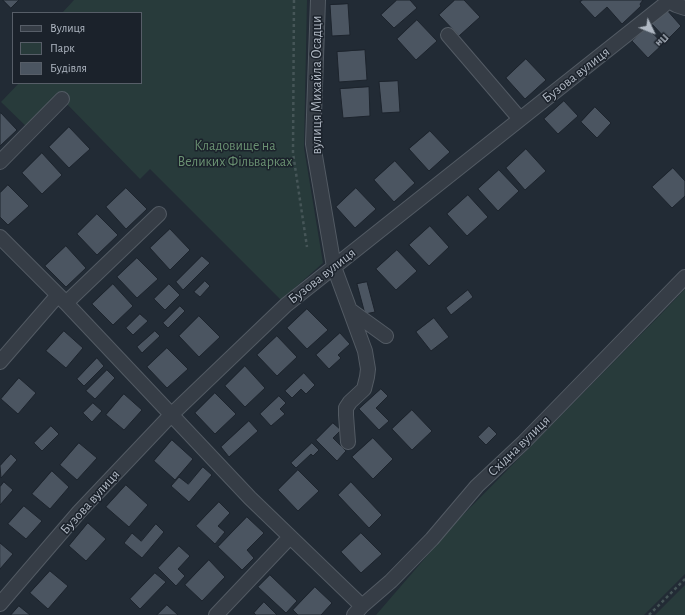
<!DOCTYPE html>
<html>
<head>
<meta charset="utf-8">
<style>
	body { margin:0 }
	#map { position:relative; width:685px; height:615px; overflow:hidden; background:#222b35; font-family:"Alegreya Sans",sans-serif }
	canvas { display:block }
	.legend { position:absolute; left:12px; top:12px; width:130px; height:72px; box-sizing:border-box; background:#1b222b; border:1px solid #575e68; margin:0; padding:5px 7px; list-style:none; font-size:12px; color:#b0b8c3 }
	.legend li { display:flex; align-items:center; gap:8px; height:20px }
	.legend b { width:20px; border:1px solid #575e68 }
	.north { position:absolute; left:633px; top:12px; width:40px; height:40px; -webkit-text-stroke:3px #1b222b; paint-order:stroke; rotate:133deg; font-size:11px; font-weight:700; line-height:16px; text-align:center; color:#b0b8c3 }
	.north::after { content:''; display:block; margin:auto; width:14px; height:18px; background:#b0b8c3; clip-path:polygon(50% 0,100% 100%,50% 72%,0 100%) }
</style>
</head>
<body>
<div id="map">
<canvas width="685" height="615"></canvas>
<ul class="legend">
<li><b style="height:5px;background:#363d46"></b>Вулиця</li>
<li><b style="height:11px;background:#283b3b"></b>Парк</li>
<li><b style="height:11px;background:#4b5561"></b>Будівля</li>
</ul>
<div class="north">Пн</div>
</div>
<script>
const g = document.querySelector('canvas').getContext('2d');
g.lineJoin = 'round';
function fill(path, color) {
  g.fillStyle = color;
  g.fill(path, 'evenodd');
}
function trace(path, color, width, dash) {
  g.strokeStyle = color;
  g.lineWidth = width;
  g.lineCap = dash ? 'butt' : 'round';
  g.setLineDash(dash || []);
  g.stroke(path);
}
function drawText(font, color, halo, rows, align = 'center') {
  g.font = font + ' "Alegreya Sans",sans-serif';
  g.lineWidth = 3;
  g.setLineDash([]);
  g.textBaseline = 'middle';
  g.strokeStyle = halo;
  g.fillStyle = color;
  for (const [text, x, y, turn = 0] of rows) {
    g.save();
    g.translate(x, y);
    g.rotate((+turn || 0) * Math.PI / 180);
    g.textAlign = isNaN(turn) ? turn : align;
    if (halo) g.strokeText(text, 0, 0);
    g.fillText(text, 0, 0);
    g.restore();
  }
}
const green = new Path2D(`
	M74,0H307L304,148L323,263L281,300L150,169L140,179L65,102L32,132L1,102L19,83H141V13H62Z
	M685,289V574L644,615H376L457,521L664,311Z
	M685,585V615H655Z`);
const building = new Path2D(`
	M3,0H19L11,8Z
	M397,0H410L417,8L394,28L381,15Z
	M455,0H464L480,17L459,36L439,15Z
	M583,0H643L640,4L641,6L622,24L607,7L595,18L580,2Z
	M348,4L350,35L332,36L330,5Z
	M666,9L681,26L667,40L651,23Z
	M417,20L437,41L416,60L397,39Z
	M647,27L663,44L648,58L632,41Z
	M365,50L367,80L339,82L337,52Z
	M526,59L546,80L525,99L506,78Z
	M398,81L400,112L382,113L379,82Z
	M369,87L370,116L343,118L340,89Z
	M564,101L578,116L558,134L544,119Z
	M595,107L611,123L597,138L581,122Z
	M1,113L17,130L0,146V114Z
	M69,127L90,149L69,168L49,147Z
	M430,131L450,152L429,171L409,149Z
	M526,149L546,171L525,190L506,168Z
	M42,153L62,175L42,194L22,173Z
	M395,161L415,183L394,202L374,180Z
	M673,168L685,181V196L672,208L652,187Z
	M499,170L519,191L498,211L478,189Z
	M8,185L29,206L8,225L0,217V193Z
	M126,188L147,209L126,229L106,207Z
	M356,188L376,209L355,228L336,207Z
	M468,195L488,217L467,236L447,214Z
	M97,214L118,235L97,255L77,234Z
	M430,226L449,247L429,266L409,245Z
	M170,229L190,250L170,270L150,248Z
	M66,246L86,268L66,287L45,266Z
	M397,250L417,271L396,290L376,269Z
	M202,256L210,263L183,290L176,282Z
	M137,258L158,279L137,298L117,277Z
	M205,281L210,286L200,297L194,292Z
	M367,282L375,312L365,314L357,284Z
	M113,284L133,306L113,325L92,304Z
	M169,284L180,295L165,310L154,299Z
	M468,290L473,297L451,315L446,308Z
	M180,306L185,311L168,328L163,323Z
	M307,309L328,330L307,349L287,328Z
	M140,314L148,321L133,335L126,328Z
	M199,316L220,337L199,357L179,336Z
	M434,318L449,337L431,351L416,332Z
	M64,331L83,348L66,368L46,351Z
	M155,331L160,336L142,353L137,347Z
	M340,333L350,344L338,355L341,358L329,369L316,355Z
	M277,336L297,357L277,376L257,355Z
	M167,348L188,369L167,388L147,367Z
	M97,358L104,366L84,386L77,379Z
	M245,366L265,388L245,407L225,386Z
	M107,370L115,378L95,399L86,391Z
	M304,373L315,385L306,394L301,389L292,398L285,391Z
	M19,378L36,393L18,414L1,399Z
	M381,389L388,396L376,408L389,421L379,430L359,409Z
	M215,393L236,414L215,434L195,413Z
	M124,394L142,410L124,430L106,415Z
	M279,396L286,403L280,409L285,414L271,426L260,414Z
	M93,403L102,411L92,422L83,413Z
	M412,410L432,431L412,450L392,429Z
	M249,421L258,431L229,457L221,447Z
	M333,423L341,430L333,438L346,451L337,461L316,440Z
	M51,426L59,434L42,451L34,443Z
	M489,426L497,434L486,445L478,437Z
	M373,438L393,459L373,479L352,457Z
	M172,440L193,459L175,480L154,461Z
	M79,443L97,458L77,480L60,465Z
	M312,443L319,450L313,456L311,454L296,468L291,463Z
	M11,454L17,460L1,478L0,466Z
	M203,467L212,475L189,502L171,486L179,477L188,484Z
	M298,470L319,491L298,511L278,490Z
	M52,471L69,487L50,509L32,494Z
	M4,482L13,490L0,505V487Z
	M351,482L382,515L369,528L338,495Z
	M126,485L148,505L129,527L106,507Z
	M219,502L230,513L218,526L225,532L215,544L196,526Z
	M24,506L42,521L26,539L8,524Z
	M247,517L264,533L247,550L254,558L242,570L218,547Z
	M88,523L106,539L86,561L69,546Z
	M156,524L164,532L142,558L124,543L132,533L141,541Z
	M361,533L382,554L361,573L341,552Z
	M0,543L13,554L0,569Z
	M179,546L190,556L178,569L185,576L176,586L158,568Z
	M209,560L225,577L202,601L185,585Z
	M50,571L68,586L48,609L30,593Z
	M155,573L166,582L140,609L130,599Z
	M270,575L297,601L286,613L258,587Z
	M315,587L332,603L321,615H298L293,610Z
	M264,602L277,615H256L254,613Z
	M167,605L178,615H157Z
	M19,606L30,615H11Z`);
const path = new Path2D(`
	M294,0L293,153L307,247
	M649,615L685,579`);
const minor = new Path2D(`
	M318,0L313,144L334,267L365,351L368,369L367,377L364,389L350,402L346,408V415L348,442
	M448,35L520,119
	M0,162L62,99
	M0,237L66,303L250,498L362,606
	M66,303L159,214
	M350,310L386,336
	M0,362L58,295
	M0,604L79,512L171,415L286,305L669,1L676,5L685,8
	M216,615L290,537
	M354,615L362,606L391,581L432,539L477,486L524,442L685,277`);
const streetNames = [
	["Бузова вулиця",576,75,-38],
	["вулиця Михайла Осадци",317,85,-90],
	["Бузова вулиця",322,276,-38],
	["Східна вулиця",519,446,-44],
	["Бузова вулиця",90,502,-48]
];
const parkNames = [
	["Кладовище на",235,146],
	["Великих Фільварках",235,162]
];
fill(green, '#283b3b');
fill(building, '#4b5561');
trace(building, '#1d242d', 1);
trace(minor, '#535b64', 16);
trace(path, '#465658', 2.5, [3, 3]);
trace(minor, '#363d46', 14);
drawText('14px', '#b0b8c3', '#1b222b', streetNames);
drawText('14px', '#6a9172', '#1b222b', parkNames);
</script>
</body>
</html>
